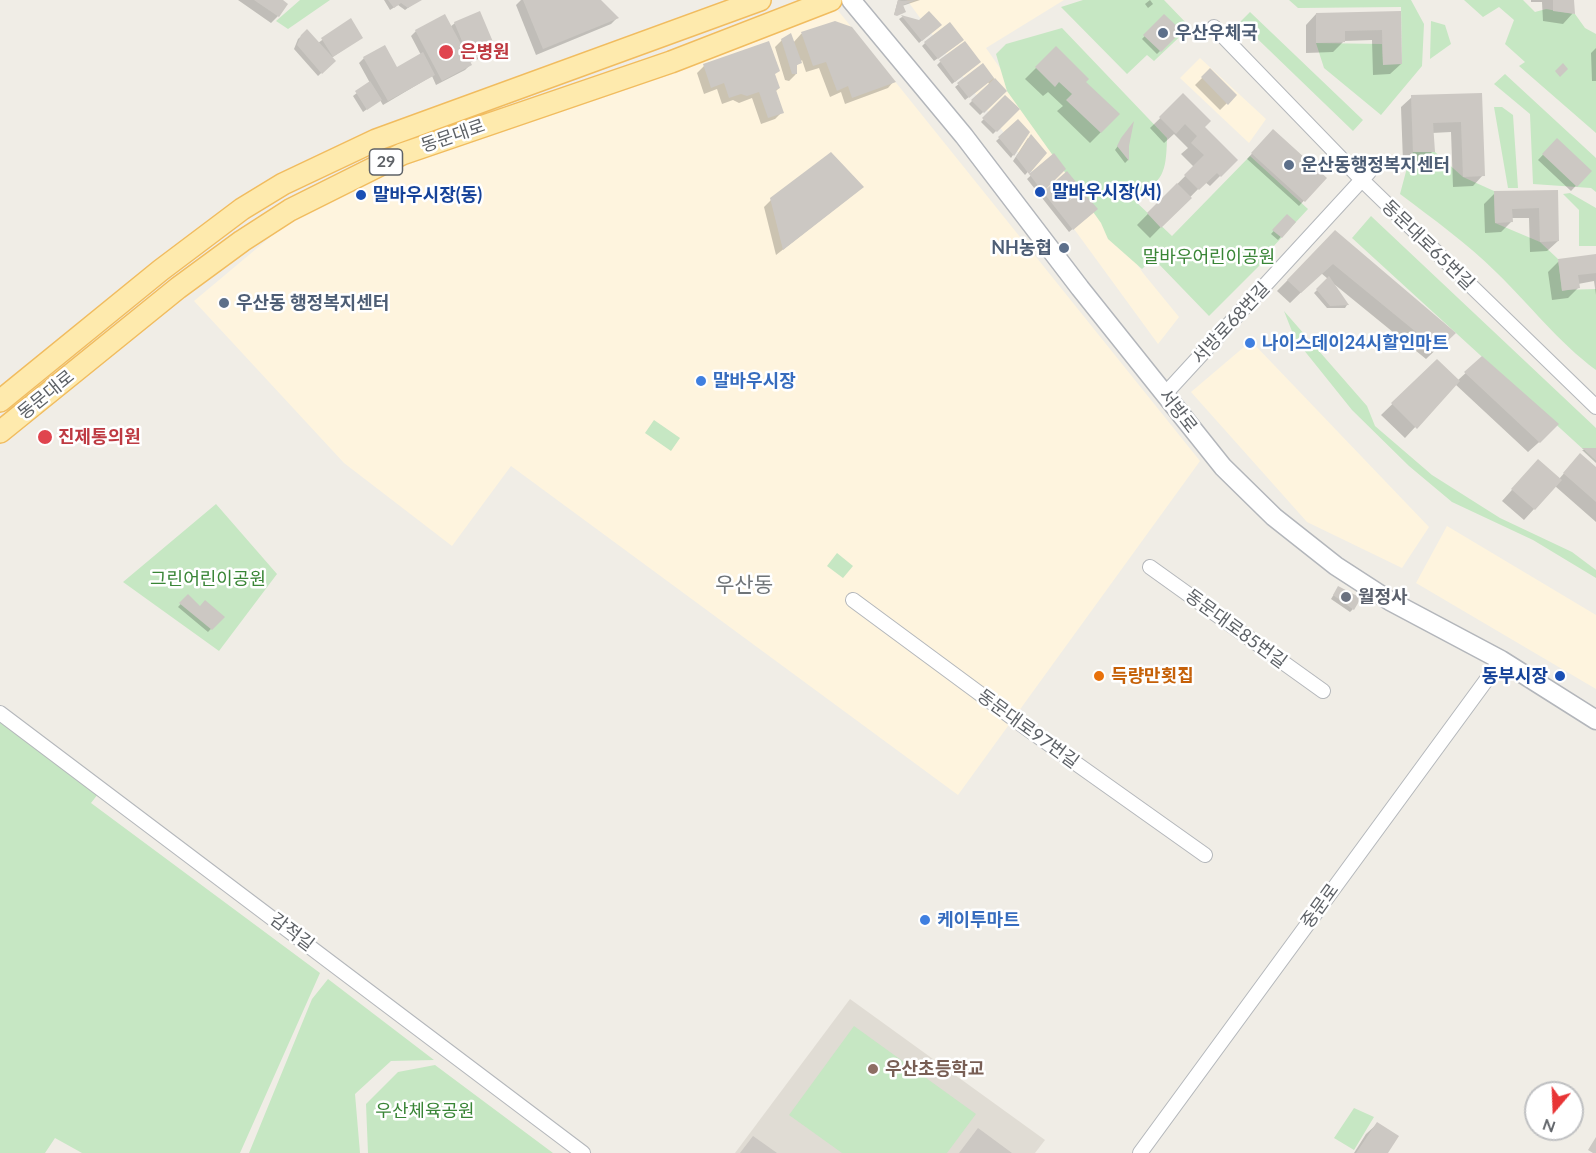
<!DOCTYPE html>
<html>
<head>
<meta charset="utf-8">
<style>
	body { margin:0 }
	#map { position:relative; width:1596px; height:1153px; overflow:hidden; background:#f0ede6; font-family:Lato,sans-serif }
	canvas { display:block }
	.north { position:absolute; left:1524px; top:1081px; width:60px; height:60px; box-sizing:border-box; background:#fff; border:2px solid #bfc0c2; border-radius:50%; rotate:199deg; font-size:16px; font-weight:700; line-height:24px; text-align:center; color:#5e6267 }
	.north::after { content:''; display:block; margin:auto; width:21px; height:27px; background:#e83435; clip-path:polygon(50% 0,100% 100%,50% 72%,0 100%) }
</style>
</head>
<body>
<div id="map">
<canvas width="1596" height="1153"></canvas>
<div class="north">N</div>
</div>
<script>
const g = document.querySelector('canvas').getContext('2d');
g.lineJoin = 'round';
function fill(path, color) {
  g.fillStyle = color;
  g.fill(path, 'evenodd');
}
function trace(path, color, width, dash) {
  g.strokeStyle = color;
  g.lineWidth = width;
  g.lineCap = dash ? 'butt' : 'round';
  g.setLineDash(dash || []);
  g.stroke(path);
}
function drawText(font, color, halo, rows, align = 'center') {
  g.font = font + ' Lato,"Noto Sans KR",sans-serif';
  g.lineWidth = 5;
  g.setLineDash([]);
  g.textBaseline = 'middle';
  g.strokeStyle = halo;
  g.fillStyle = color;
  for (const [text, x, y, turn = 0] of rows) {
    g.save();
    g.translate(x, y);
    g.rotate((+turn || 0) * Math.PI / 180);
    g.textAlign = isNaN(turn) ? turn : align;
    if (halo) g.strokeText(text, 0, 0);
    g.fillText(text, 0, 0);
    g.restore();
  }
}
const commercial = new Path2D(`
	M907,0H1064L986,48L1143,273L1179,317L1158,344Z
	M836,8L1200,461L958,795L511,466L452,546L344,463L194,301L287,223L386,173L438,151Z
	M1200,58L1266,119L1249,143L1180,78Z
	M1251,341L1429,527L1402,568L1307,522L1191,392Z
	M1447,526L1596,615V689L1416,583Z`);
const education = new Path2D(`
	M850,999L1045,1140L1035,1153H735Z`);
const green = new Path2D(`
	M300,0H330L288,29L276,21Z
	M1083,0H1164L1190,27L1154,61L1147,55L1127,74L1061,7Z
	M1289,0H1411L1424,24L1422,66L1381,115L1324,68L1316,43L1382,44L1383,64H1402L1401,7L1298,8Z
	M1464,0H1523L1535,12L1546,9L1575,14L1585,28L1596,34V133L1519,66L1525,62L1505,44L1514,20L1499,7L1483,17Z
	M1250,12L1363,120L1353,131L1240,22Z
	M1431,21L1445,25L1451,44L1430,59Z
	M1062,28L1167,138C1166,174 1164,180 1133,199L1172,236L1250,156L1308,209L1271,249L1273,252L1209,316L1153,258L1142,269L1108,239L1101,223L1007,91L996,54L1006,44Z
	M1505,74L1596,158V192L1591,188L1533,184L1530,114L1494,84Z
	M1494,107H1502L1513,115L1518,188H1508Z
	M1413,152H1435L1463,177L1494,191L1495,223L1540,242L1558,259L1562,290L1596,289V370C1558,342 1530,305 1497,273C1467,243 1433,219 1400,194L1408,164Z
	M1570,193L1596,208V246H1579V210L1563,194Z
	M1371,216L1596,428V461L1352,238Z
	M1284,311L1367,406L1375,426L1432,475L1500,518L1572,552L1596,570V578L1533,540L1452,502L1409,466L1352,410L1295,339Z
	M654,420L680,438L671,451L645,433Z
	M216,504L277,574L219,651L123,582Z
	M837,553L853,566L843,578L827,566Z
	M0,717L98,794L91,803L320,973L240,1153H82L55,1138L45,1153H0Z
	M328,979L434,1060L391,1061L355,1094L360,1153H249L312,999Z
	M854,1026L976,1114L947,1153H842L789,1115Z
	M435,1065L553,1153H368L366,1104L398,1072Z
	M1354,1108L1374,1117L1354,1150L1334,1138Z`);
const shadow = new Path2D(`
	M238,0H280L278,16L271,23Z
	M384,0H419L405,10L398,5L390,10Z
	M521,0H599L617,18L611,24L536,55L516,5Z
	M898,0H920L902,6L903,13L894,15Z
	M1150,0L1153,4L1148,8L1145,4Z
	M1531,0H1573V13L1563,24L1543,21L1542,2H1531Z
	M1400,12L1401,64L1390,74L1373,75L1372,40L1344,41L1333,52L1306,53V25L1316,14Z
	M1164,16L1180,31L1157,54L1142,39Z
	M902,17L919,21L937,28L919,43L899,19Z
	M350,20L358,40L331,58L334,61L318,76L294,49L298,39L307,31L318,43Z
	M455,23L495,49L490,54L469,63L470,65L465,70L436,85L432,76L383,105L380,100L363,112L353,96L370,83L359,63L364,58L397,69L421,55L411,36L416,31L450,27Z
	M835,23L894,81L888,88L845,104L841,92L830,97L819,68L806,72L802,60L796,66V74L789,81L785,80L775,47L782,40L793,43L801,34Z
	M925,43H959L934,61L922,46Z
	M1056,48L1084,82L1118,115L1090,143L1057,111L1063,106L1048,92L1043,96L1025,79Z
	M1596,48V81H1592L1591,53Z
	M940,62L976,65L952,84L937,65Z
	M982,65L1005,91L980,115L969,104L989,84L988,82L965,100L955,87Z
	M704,66L774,74L779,88L775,92L782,112L775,119L761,124L752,98L739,103L733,100L722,104L717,89L704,94L697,73Z
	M1210,70L1235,95L1220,110L1195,85Z
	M1480,94L1483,175L1473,186L1453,187L1451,132L1432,133L1433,151L1422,162H1403L1401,107L1412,97Z
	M1183,96L1203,127L1236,160L1210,186L1205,182L1150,238L1137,225L1194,167L1181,154L1188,148L1174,134L1164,143L1150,128Z
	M1005,97L1018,109L993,134L981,122Z
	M1018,121L1013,155L1011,158L996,141Z
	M1132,126L1128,146V160L1125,163L1115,150Z
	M1273,131L1325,178L1299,206L1247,159Z
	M1028,138L1045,153L1025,175L1013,161Z
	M1557,140L1590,171L1571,191L1538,160Z
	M1053,155L1064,169L1042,193L1043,194L1067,173L1075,182L1069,203L1093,212L1069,232L1027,179Z
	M1556,191L1558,241L1547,251L1530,252L1529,218H1511V222L1501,232L1485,233L1484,204L1495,193Z
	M855,193L776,255L764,207L771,200Z
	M1287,216L1294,222L1278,240L1271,234Z
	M1335,232L1443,343L1426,359L1334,284L1347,305L1345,308H1327L1314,293L1328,279L1321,273L1290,303L1277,291Z
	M1596,256V295L1594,281L1578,284V288L1568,298L1552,300L1548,272L1559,261Z
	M1482,358L1547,435L1528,452L1455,384L1405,438L1381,415L1437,361L1457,381Z
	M1596,449V463L1582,450Z
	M1580,455L1596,469V522L1555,486L1524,520L1502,501L1528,472L1559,479Z
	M1336,591L1353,609L1350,612L1331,599Z
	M188,596L200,608L222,617L208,632L178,607Z
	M1377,1124L1386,1153H1354L1366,1134Z`);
const building = new Path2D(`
	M254,0H283L288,4L279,17Z
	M388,0H422L408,8L401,3L394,8Z
	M523,0H601L619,18L543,49Z
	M898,0L902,1L916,0L903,5L906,12L897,16L894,15Z
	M1553,0H1574L1575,14L1553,11Z
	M480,11L496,49L470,60L454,22Z
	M929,11L942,25L922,41L901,15L919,20Z
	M1401,11L1402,64L1383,65L1382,30L1345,31V42L1316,43V13Z
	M445,14L472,65L442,81L415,30Z
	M1164,14L1182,31L1161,52L1143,35Z
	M351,18L363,38L333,57L321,38Z
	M835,21L852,27L896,82L852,98L848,86L837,91L826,62L813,66L801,32Z
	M950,22L964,40L938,59L924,42Z
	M307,29L336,61L322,74L297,45L301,35Z
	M791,33L802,63L797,65V74H792L781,39Z
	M769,41L780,71L775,74L780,88L776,90L784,113L768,118L759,92L747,96L741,94L729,98L724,83L711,88L703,64Z
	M965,41L981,62L955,82L939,60Z
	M385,45L397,67L423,52L435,75L388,101L363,57Z
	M1056,46L1089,79L1086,82L1120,114L1101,133L1066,100L1072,94L1059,82L1055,87L1035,67Z
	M983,63L994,78L969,98L957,83Z
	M1563,63L1568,69L1560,77L1555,71Z
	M1210,68L1237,95L1228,105L1201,77Z
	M995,78L1007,91L984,113L971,100Z
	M370,81L382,100L367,110L355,91Z
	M1183,93L1211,121L1205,127L1238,160L1221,177L1217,173L1199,190L1184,175L1204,155L1191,143L1197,136L1185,124L1176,134L1159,117Z
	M1482,93L1485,176L1463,177L1461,122L1433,123L1435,152H1413L1411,95Z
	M1005,95L1020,109L997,132L982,118Z
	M1018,119L1030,132L1014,156L998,137Z
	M1134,121L1129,146V161L1117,146L1121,138Z
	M1273,129L1327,178L1305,202L1251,153Z
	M1031,134L1047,153L1029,174L1016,157Z
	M1557,138L1592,171L1577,187L1542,154Z
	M831,152L864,187L783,250L770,198Z
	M1054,153L1066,169L1043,192L1029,174Z
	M1067,171L1076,182L1072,198L1066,203L1082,191L1098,209L1073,230L1043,192Z
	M1177,183L1192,198L1161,228L1147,213Z
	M1558,190L1559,241L1540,242L1539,208L1512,209L1513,222L1495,223L1494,191Z
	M1287,214L1296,222L1282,238L1272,230Z
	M1335,230L1456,333L1438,350L1333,264L1301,293L1287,280Z
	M1596,254V273L1578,275L1580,288L1562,291L1558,259Z
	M1329,276L1349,305L1330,306L1316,289Z
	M1482,356L1559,424L1540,443L1464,372Z
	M1437,359L1460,381L1417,429L1391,403Z
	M1582,448H1596V461Z
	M1580,453L1596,467V502L1563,473Z
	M1538,459L1562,480L1535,510L1511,489Z
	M1338,586L1361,598L1354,610L1333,595Z
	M188,594L200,606L205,600L225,617L212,630L179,603Z
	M1377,1122L1399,1136L1388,1153H1356Z
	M978,1128L1012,1153H959Z
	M753,1136L777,1153H740Z
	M1596,1137V1153H1593L1588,1150Z`);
const minor = new Path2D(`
	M1214,27L1362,180L1596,407
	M1165,394L1369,172
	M1150,567L1323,691
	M853,600L1029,730L1205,855
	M0,713L583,1153
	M1140,1153L1501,660`);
const secondary = new Path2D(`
	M851,0L964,136L1080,288L1223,467L1274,517L1336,566L1390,601L1501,660L1596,720`);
const primary = new Path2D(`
	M0,401L161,270L242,209L283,184L376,140L760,0
	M0,432L178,288L242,241L290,210L402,154L671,62L831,0`);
const markers = [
	[1163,33,6,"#5c6f8a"],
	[446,52,8,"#e0444e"],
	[1289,165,6,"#5c6f8a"],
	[1040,192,6,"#1a4fb4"],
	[361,195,6,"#1a4fb4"],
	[1064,248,6,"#5c6f8a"],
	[224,303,6,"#5c6f8a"],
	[1250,343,6,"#3f7fe0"],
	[701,381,6,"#3f7fe0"],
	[45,437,8,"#e0444e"],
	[1346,597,6,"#6b7280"],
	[1099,676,6,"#e8710a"],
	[1560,676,6,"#1a4fb4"],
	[925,920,6,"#3f7fe0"],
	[873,1069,6,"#8d6e63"]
];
const shields = [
	[386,162,33]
];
const shieldNames = [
	["29",386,162]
];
const serviceNames = [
	["우산우체국",1175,33],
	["운산동행정복지센터",1301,165],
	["NH농협",1052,248,"right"],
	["우산동 행정복지센터",236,303]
];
const healthNames = [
	["은병원",460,52],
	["진제통의원",58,437]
];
const streetNames = [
	["동문대로",453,136,-19],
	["동문대로65번길",1428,245,44],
	["서방로68번길",1231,323,-47],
	["동문대로",46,395,-39],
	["서방로",1178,411,52],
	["동문대로85번길",1236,629,36],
	["동문대로97번길",1028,729,36],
	["중문로",1320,906,-54],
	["감적길",292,932,37]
];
const transitNames = [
	["말바우시장(서)",1052,192],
	["말바우시장(동)",373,195],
	["동부시장",1548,676,"right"]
];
const parkNames = [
	["말바우어린이공원",1209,257],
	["그린어린이공원",208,579],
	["우산체육공원",425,1111]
];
const shopNames = [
	["나이스데이24시할인마트",1262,343],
	["말바우시장",713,381],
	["케이투마트",937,920]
];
const worshipNames = [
	["월정사",1358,597]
];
const foodNames = [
	["득량만횟집",1111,676]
];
const educationNames = [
	["우산초등학교",885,1069]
];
const quarterNames = [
	["우산동",744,585]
];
fill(commercial, '#fef4de');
fill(education, '#e0dcd4');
fill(green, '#c6e7c3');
fill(shadow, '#0003');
fill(building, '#ccc8c3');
trace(minor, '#b4b7bb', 16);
trace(secondary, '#b3b6bb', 21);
trace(primary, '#f1bc5f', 24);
trace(minor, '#fff', 14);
trace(secondary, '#fff', 18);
trace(primary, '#feeaad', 21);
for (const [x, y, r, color] of markers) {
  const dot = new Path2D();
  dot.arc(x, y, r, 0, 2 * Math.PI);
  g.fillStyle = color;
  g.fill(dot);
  trace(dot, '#fff', 2);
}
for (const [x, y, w] of shields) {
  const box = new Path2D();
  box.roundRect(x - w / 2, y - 13, w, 26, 4.5);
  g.fillStyle = '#fff';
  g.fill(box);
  trace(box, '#5e6267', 1.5);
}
drawText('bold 16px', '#5e6267', null, shieldNames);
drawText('bold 18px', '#4e5e75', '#fff', serviceNames, 'left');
drawText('bold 18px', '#be3a42', '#fff', healthNames, 'left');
drawText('18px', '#5e6267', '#fff', streetNames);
drawText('bold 18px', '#164399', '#fff', transitNames, 'left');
drawText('18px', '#398536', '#fff', parkNames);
drawText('bold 18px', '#366cbe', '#fff', shopNames, 'left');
drawText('bold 18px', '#5b616d', '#fff', worshipNames, 'left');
drawText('bold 18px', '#c56008', '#fff', foodNames, 'left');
drawText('bold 18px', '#785e54', '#fff', educationNames, 'left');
drawText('21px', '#6f7478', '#fff', quarterNames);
</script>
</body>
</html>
